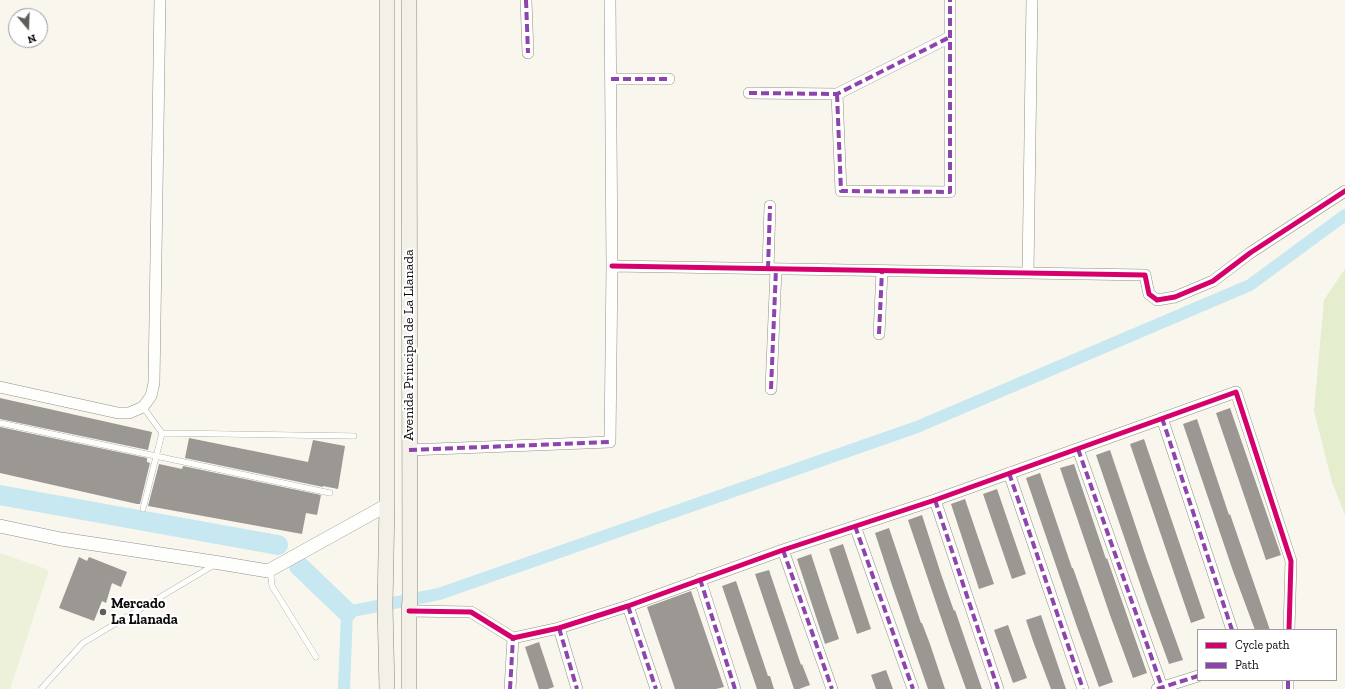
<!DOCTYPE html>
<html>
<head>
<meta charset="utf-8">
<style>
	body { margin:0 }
	#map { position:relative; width:1345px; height:689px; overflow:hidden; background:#f9f6ee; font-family:"Zilla Slab",serif }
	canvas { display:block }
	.legend { position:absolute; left:1197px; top:629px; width:140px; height:52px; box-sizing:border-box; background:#fff; border:1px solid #9d9d9d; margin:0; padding:5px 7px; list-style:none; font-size:12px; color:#0a0a0a }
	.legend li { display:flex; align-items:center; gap:8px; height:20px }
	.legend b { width:20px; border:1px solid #9d9d9d }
	.north { position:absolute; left:8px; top:8px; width:40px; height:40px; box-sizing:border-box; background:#fff; border:1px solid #9d9d9d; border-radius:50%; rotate:161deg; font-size:11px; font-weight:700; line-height:16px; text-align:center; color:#0a0a0a }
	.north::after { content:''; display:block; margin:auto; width:14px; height:18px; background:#5e5d5a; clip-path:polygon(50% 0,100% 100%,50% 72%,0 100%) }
</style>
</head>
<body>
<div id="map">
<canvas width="1345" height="689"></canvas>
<ul class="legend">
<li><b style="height:5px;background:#d6006c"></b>Cycle path</li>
<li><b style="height:5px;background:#8e44ad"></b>Path</li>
</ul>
<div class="north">N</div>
</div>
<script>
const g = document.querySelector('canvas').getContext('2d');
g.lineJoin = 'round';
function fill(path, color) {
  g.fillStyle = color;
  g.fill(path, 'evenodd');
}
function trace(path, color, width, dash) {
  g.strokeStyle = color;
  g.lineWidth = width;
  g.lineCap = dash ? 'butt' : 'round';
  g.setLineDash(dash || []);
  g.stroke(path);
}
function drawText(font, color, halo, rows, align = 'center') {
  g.font = font + ' "Zilla Slab",serif';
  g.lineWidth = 4;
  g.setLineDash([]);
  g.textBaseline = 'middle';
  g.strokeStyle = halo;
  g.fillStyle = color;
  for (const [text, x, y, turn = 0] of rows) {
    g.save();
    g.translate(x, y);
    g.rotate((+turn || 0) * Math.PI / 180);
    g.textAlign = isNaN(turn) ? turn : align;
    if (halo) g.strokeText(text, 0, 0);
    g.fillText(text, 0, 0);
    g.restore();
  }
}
const green = new Path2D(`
	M1345,269V515L1332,482L1314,411L1324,300Z`);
const pitch = new Path2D(`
	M0,553L49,570L10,689H0Z`);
const canal = new Path2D(`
	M344,689L347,612L439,594L917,427L1250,285L1345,215`);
const river = new Path2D(`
	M0,495L278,545
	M299,566L347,612`);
const building = new Path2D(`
	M0,398L152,432L148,450L0,419Z
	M1230,408L1281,555L1266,560L1216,413Z
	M1197,419L1229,515L1230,514L1270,630H1255L1233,571L1183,424Z
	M0,427L147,458V462L150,463L140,504H137L0,473Z
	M189,438L308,462L313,440L345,446L338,489L323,486V487L185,458Z
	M1144,439L1205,618L1191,623L1130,444Z
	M1110,450L1147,560L1183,660L1169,664L1146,601L1096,455Z
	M159,464L182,469L183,466L321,495L317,515L306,513L302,534L148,506Z
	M1074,464L1106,559L1107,558L1147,673L1133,678L1110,615L1060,468Z
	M1040,473L1072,568H1073L1113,682L1099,687L1076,624L1026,478Z
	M997,489L1026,574L1012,579L983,494Z
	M965,499L994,584L979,589L951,504Z
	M922,515L941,574L954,611L955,610L982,689H966L950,644L908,520Z
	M889,528L921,623H922L930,644L945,689H928L893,588L875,533Z
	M843,544L871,629L857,634L829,549Z
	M811,554L839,639L825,644L797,559Z
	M79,557L87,561L89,557L127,572L121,587L112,583L106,603L102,601L94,621L59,608Z
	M769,570L801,665L802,664L810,685L799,689H794L755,574Z
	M736,581L768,676H770L774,689H757L722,586Z
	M691,591L724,687L716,689H675L647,607Z
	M1041,615L1049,639L1066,689H1051L1033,641L1026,620Z
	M1008,625L1027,678L1013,683L994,630Z
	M539,642L554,687L548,689H539L525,647Z
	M886,670L893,689H876L871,675Z`);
const service = new Path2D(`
	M143,407L162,433L143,509
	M0,423L330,493
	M162,433L354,436
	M268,571L271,576L272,586L316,657
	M41,689L83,643L214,565`);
const minor = new Path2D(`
	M526,0L528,53
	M611,79H669
	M749,93L837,94L950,37
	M837,94L841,191L950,192V0
	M612,266L1145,275L1149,294L1157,300L1175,297L1213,281L1250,253L1345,191
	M768,269L770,206
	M1028,273L1032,0
	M879,334L882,271
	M0,387L118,413H129L143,407L151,396L154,383L160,0
	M771,389L776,269
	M1162,418L1232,630
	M1078,449L1162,687
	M409,450L610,442L612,266L610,0
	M1009,473L1083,689
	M935,500L998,689
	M855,526L913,689
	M783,550L832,689
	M700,579L735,689
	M628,606L656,689
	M409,611L471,612L513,638L559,628L628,606L783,550L935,500L1236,392L1291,561L1289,630
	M559,628L577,689
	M510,689L513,638
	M1157,689L1198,676
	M1288,689V680`);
const tertiary = new Path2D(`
	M0,526L61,539L220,563L268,571L387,505`);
const secondary = new Path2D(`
	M409,0L410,600L409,611V689
	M387,689L385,605L387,505V0`);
const quiet = new Path2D(`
	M526,0L528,53
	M611,79H669
	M749,93L837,94L950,37
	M837,94L841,191L950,192V0
	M768,269L770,206
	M879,334L882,271
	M771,389L776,269
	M1162,418L1232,630
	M1078,449L1162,687
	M409,450L610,442
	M1009,473L1083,689
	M935,500L998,689
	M855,526L913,689
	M783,550L832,689
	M700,579L735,689
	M628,606L656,689
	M559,628L577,689
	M510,689L513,638
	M1157,689L1198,676
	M1288,689V680`);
const cycleway = new Path2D(`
	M612,266L1145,275L1149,294L1157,300L1175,297L1213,281L1250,253L1345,191
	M409,611L471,612L513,638L559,628L628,606L783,550L935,500L1236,392L1291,561L1289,630`);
const markers = [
	[103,612,4,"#5e5d5a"]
];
const streetNames = [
	["Avenida Principal de La Llanada",409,345,-90]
];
const poiNames = [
	["Mercado",111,604],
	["La Llanada",111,620]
];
fill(green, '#e5edcf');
fill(pitch, '#edf1d9');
trace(canal, '#c7e8f0', 12);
trace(river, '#c7e8f0', 20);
fill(building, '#9b9894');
trace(service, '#92908d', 6);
trace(minor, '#92908d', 12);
trace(tertiary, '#92908d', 14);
trace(secondary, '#888783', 16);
trace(service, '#fefefc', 5.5);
trace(minor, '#fefefc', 11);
trace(tertiary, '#fefefc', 13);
trace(secondary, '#f3f0e8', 15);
trace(quiet, '#8e44ad', 4, [8, 4]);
trace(cycleway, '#d6006c', 5);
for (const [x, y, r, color] of markers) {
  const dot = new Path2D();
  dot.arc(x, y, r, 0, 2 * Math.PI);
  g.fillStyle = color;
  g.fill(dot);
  trace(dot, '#fff', 1.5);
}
drawText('14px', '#0a0a0a', '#fff', streetNames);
drawText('bold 14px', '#0a0a0a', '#fff', poiNames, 'left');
</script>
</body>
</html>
